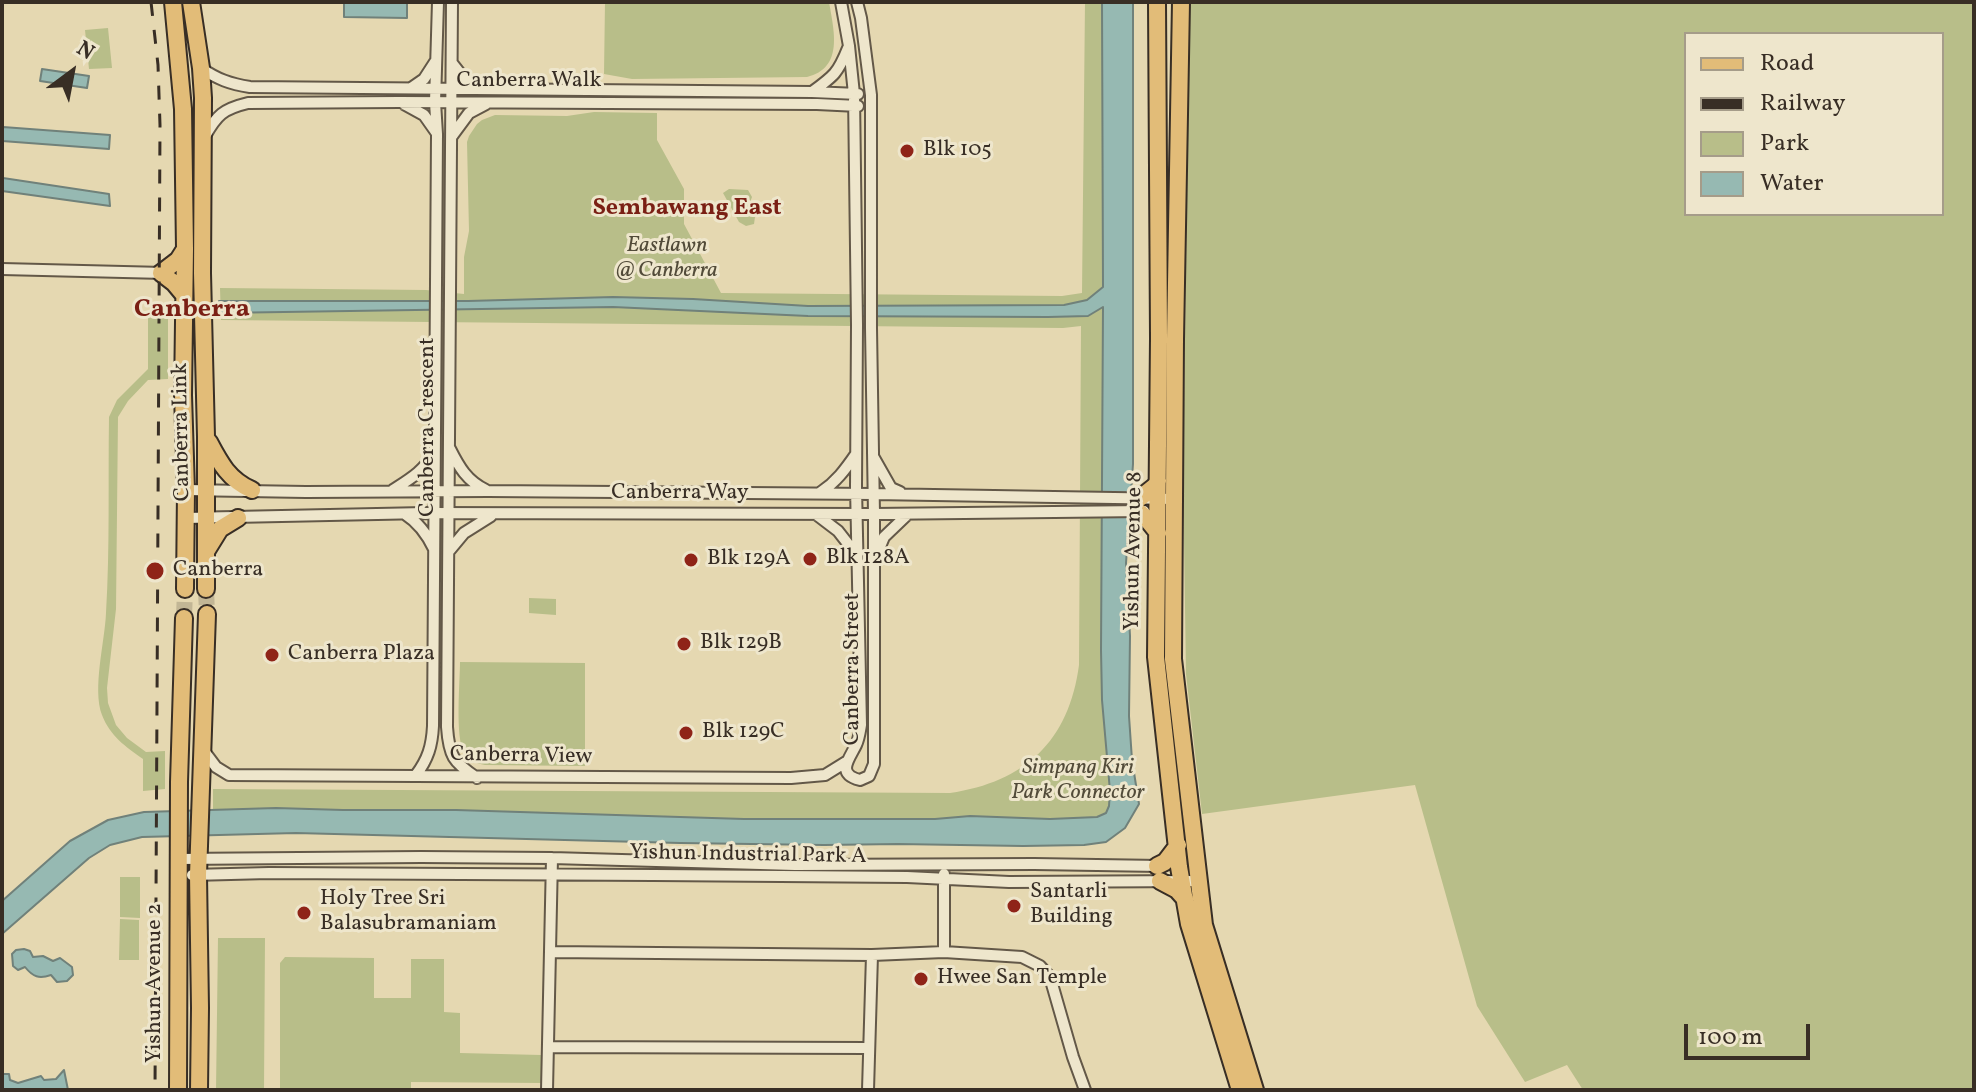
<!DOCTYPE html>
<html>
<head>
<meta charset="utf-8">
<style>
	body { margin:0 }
	#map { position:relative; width:1976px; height:1092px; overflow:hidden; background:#e5d8b1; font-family:Vollkorn,serif }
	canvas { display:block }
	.frame { position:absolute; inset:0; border:4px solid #382e25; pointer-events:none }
	.legend { position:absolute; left:1684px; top:32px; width:260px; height:184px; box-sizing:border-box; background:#eee6cc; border:2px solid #a59c89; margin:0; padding:10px 14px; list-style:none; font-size:24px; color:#382e25 }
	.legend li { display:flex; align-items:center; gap:16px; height:40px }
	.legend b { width:40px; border:2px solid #a59c89 }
	.north { position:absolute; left:32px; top:32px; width:80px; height:80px; -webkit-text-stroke:6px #eee6cc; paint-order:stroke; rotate:32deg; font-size:22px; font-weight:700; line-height:32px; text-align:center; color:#382e25 }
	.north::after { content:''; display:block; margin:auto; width:28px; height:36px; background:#382e25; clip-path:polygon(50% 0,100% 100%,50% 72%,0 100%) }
	.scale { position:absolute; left:1684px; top:1024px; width:126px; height:36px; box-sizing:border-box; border:4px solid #382e25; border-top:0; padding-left:10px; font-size:24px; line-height:28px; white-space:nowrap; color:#382e25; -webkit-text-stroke:6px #eee6cc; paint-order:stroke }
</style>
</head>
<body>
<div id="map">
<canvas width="1976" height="1092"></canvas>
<div class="frame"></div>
<ul class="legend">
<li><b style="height:10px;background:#e2bc78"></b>Road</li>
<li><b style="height:10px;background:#382e25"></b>Railway</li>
<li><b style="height:22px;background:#b8be89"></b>Park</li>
<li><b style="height:22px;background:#96b9b2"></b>Water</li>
</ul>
<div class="north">N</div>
<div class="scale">100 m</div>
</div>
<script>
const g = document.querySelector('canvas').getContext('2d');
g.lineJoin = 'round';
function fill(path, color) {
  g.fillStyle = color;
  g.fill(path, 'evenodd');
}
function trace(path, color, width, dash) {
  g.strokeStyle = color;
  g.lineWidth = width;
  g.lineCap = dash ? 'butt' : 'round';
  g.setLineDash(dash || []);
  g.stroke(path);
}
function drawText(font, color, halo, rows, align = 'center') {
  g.font = font + ' Vollkorn,serif';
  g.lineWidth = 6;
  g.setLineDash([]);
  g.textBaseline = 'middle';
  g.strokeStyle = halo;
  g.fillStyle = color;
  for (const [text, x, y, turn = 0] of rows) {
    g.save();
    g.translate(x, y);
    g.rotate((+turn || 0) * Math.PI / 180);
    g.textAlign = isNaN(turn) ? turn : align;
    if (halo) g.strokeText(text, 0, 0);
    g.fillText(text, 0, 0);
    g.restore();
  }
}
const green = new Path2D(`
	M605,2H829C834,31 844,68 807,77L632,79L604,74Z
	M1085,2H1116L1128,799L1102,831L213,824V789L950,793C1025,782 1069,741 1079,665L1081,326L1063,328L221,320L220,288L426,290L464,294V257L469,231L467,142L469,136L477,124L482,120L495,115L567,116L594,112L657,113V140L684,189V224L721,293L1062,296L1082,293Z
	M1187,2H1974V1090H1583L1567,1065L1525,1082L1477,1006L1415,785L1202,814L1186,674L1183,474L1189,57ZM1686,34H1942V214H1686Z
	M108,28L112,68L89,69L85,30Z
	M729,189L748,190L752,197L748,208L755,217L754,224L746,226L739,222L723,193Z
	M148,312H168V379L148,380L128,401L118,417L116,609L107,688L108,703L116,725L127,738L146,752L165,751V789L143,791V759C126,747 110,736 102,715C92,689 105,641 106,613C110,548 108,482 109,417L117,400L148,369Z
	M529,598L556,599V615L529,613Z
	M460,662L585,663V766L485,765C476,763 468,761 464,752C455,738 460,681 460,662Z
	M120,877H140V918L120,917Z
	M120,919L139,920V960H119Z
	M218,938H265L264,1090H216Z
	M285,957L374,958V998H411V959H444V1012L460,1013V1053L541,1055V1083L411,1082V1090H280V963Z`);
const water = new Path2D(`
	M344,2L407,3V18L344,17Z
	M1102,2H1133V464L1126,563L1130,636L1129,716L1132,760L1139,804L1125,828L1106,842L1084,845L1023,846L898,844L824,845L680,843L296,833L142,837L110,845L89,858L2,934V901L70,841L108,820L144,812L276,808L343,810H456L744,819H935L970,816L1050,819L1097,817L1106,813L1109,806L1110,791L1102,700L1101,650L1103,307L1088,316L1048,317L808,316L613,307L218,313L219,301H468L613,297L693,299L808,306L1064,305L1087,300L1103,287Z
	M42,69L89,76L87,88L40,81Z
	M3,127L110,135L109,149L2,141Z
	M3,178L109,194L110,206L2,191Z
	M24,949L30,951L33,957L43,956L53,961L60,958L72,967L73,975L67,981L57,982L51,975C39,979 33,977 25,967L18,970L13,966L12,954L16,950Z
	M64,1070L68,1090H2V1074H9L10,1080L18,1083L41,1076L44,1080L56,1079Z`);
const primaryTunnel = new Path2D(`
	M206,589L207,614
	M184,618L185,589`);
const minor = new Path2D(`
	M452,2L447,727C449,756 453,762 477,778
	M841,2L849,46L854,94L857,325L856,487L861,725C860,731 859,739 856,745C850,758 835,774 860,780L869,776L874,764V514L871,328V95L861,18L857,2
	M452,63L463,77L476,88
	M201,68C217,79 230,84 250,87L812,92L858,94
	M411,88L424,79L435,62
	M812,92C834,76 838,73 848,48
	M404,104L424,115L436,132
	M205,136C217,115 223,109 248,103L399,102L817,104L858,106
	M452,136L469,113L486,104
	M2,269L164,273
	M450,449C459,467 467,481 486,490
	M874,458L891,488L900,492
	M186,490L306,492L488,491L874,494L1174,499
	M393,490C410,479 424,471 434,453
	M821,492C836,482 845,470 856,454
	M405,514C419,523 427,534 434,549
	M817,515L838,531L856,554
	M186,518L425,513L874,514L1144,511
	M449,551L464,533L491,516
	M876,556L884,537L908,514
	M204,751L216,767L229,775C416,775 604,778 791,778L825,775L846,762
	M416,775C428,759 432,746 433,726L437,134L435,102L438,2
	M178,859L421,857L552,858L795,865L1034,864L1160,866
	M192,875L269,873L654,875L907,877L1009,882L1198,881
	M551,952L872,955L944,952L1022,957L1040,966L1050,977L1073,1057L1085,1090
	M944,952V874
	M548,1047L867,1048
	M547,1090L552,858
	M868,1090L872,955`);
const primary = new Path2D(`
	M173,2L183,109L185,249L183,395L186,490L185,589
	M191,2L201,68L203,98L202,273L206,437V589
	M1157,2L1159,338L1156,657L1179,867L1189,924L1240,1090
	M1181,2L1175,339L1173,659L1204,925L1255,1090
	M184,295L174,283L161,273L178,260L185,249
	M209,442C220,463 229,480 252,490
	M1140,498L1155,486L1158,481
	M1138,511L1145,517L1158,533
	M207,550L220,529L238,518
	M1157,866L1165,862L1178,845
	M1160,881L1177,890L1185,899
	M178,1090L179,782L184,618
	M199,1090L200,1008L198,875L207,614`);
const rail = new Path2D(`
	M151,2L158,65L160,125L155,1090`);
const markers = [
	[907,151,8,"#8f2418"],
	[810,559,8,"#8f2418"],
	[691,560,8,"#8f2418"],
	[155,571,10,"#8f2418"],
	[684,644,8,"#8f2418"],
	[272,655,8,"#8f2418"],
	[686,733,8,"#8f2418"],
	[1014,906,8,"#8f2418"],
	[304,913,8,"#8f2418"],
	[921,979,8,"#8f2418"]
];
const streetNames = [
	["Canberra Walk",529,82],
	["Canberra Crescent",429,427,-90],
	["Canberra Link",183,432,-91],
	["Canberra Way",680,494],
	["Yishun Avenue 8",1135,551,-89],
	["Canberra Street",854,669,-90],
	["Canberra View",521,757,1],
	["Yishun Industrial Park A",748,856,1],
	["Yishun Avenue 2",156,983,-90]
];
const poiNames = [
	["Blk 105",923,151],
	["Blk 128A",826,559],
	["Blk 129A",707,560],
	["Canberra",173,571],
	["Blk 129B",700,644],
	["Canberra Plaza",288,655],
	["Blk 129C",702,733],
	["Santarli",1030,893],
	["Building",1030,918],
	["Holy Tree Sri",320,900],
	["Balasubramaniam",320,925],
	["Hwee San Temple",937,979]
];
const parkNames = [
	["Eastlawn",667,247],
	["@ Canberra",667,272],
	["Simpang Kiri",1078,769],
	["Park Connector",1078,794]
];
const neighbourhoodNames = [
	["Sembawang East",687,210]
];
const quarterNames = [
	["Canberra",192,311]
];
fill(green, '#b8be89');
fill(water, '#96b9b2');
trace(water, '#70817a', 2);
trace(primaryTunnel, '#c2b695', 16, [16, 8]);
trace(minor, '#635848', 14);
trace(primary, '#382e25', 20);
trace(minor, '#eee6cc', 10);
trace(primary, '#e2bc78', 16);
trace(rail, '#382e25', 3, [14, 14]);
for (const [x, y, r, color] of markers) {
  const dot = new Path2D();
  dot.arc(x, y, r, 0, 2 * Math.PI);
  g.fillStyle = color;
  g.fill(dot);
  trace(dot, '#eee6cc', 3);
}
drawText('22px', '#382e25', '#eee6cc', streetNames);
drawText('22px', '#382e25', '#eee6cc', poiNames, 'left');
drawText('italic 22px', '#524b39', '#eee6cc', parkNames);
drawText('bold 24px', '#7a1f14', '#eee6cc', neighbourhoodNames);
drawText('bold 26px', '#7a1f14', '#eee6cc', quarterNames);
</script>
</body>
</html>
